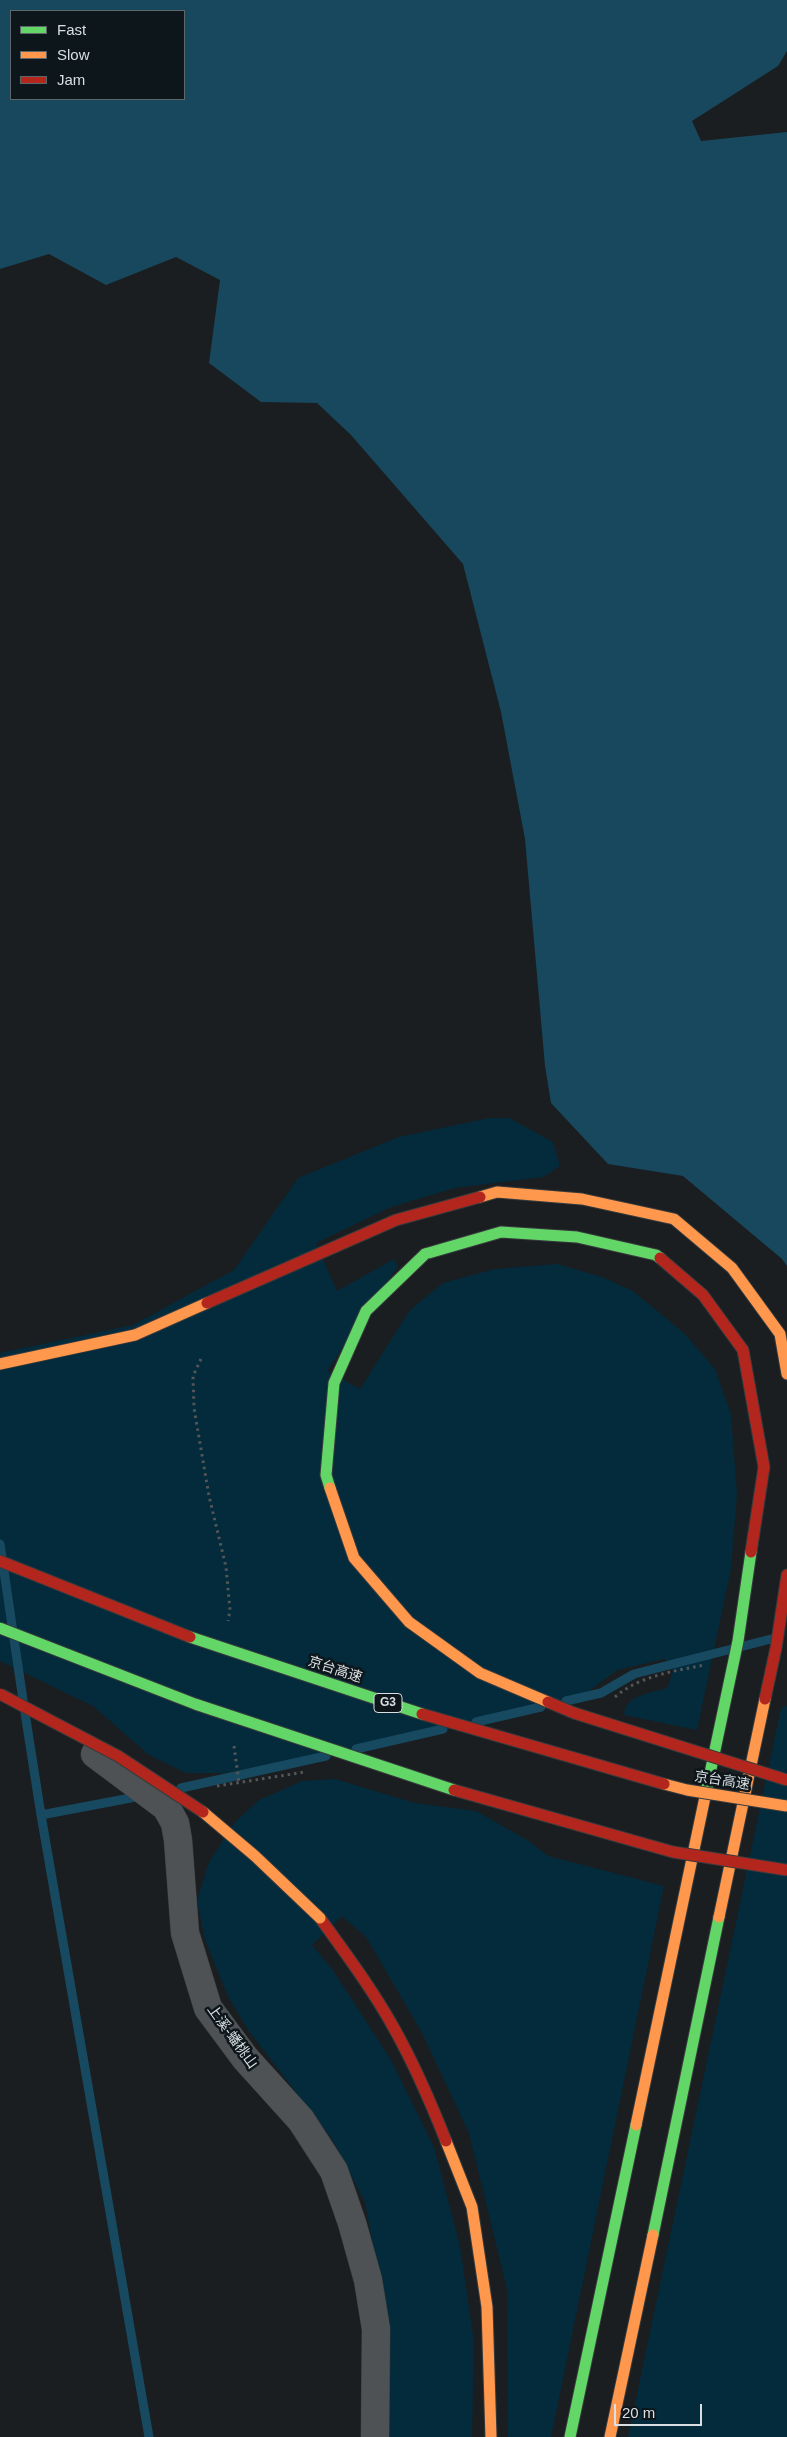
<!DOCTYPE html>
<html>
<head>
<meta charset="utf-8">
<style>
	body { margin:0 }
	#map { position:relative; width:787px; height:2437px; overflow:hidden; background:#1a1e20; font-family:Helvetica,sans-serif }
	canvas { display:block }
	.legend { position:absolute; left:10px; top:10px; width:175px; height:90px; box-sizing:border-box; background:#0d161a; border:1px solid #5f666a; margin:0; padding:6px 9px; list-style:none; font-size:15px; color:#d9dfe2 }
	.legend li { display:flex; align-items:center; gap:10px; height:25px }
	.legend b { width:25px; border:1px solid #5f666a }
	.scale { position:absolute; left:614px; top:2404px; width:88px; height:22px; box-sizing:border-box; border:2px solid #d9dfe2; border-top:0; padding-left:6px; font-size:15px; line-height:18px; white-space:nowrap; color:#d9dfe2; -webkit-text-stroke:4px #0d161a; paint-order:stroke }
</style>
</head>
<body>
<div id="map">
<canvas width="787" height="2437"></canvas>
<ul class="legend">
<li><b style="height:6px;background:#63d668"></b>Fast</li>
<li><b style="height:6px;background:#ff974d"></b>Slow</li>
<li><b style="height:6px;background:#b3261e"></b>Jam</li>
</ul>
<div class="scale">20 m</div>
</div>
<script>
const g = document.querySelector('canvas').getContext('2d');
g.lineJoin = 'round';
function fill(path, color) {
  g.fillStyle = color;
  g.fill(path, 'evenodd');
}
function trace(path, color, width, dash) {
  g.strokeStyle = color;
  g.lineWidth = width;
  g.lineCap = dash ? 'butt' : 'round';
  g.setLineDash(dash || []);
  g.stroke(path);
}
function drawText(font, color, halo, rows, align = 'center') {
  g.font = font + ' Helvetica,"Noto Sans SC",sans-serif';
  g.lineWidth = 5;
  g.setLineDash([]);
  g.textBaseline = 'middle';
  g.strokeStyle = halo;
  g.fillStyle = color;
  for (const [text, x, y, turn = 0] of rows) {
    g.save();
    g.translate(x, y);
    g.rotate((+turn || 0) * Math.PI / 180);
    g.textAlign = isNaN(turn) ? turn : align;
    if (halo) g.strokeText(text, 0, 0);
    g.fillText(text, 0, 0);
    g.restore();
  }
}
const green = new Path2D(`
	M489,1118H509L553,1142L560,1166L543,1177L455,1188L391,1207L316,1243L337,1291L394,1259L398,1266L327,1371L360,1389L410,1310L443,1283L495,1269L557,1264L602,1277L633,1291L685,1334L715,1369L731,1415L737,1494L731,1569L697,1730L624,1715C625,1695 651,1693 667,1688L673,1671L664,1659L617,1670L582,1696L492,1719L259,1767L224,1773H186L149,1755L93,1706L0,1661V1353L133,1325L234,1270L298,1178L399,1137Z
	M787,1706V2437H628L781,1708Z
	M335,1779L415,1803L476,1811L529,1841L548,1856L664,1886L551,2437H508L507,2289L469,2133L421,2031L366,1937L342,1916L312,1945L332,1969L390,2058L434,2147L460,2246L474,2342L472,2437H389L388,2326L365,2202L332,2139L248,2030L228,1996L205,1940L197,1901L208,1864L234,1823L259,1800L302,1781Z`);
const forest = new Path2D(`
	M0,0H787V51L778,66L692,121L701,141L787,132V1266L782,1259L683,1176L608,1164L551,1103L545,1066L525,839L501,712L463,564L351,435L317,403L261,402L209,363L220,280L176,257L106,285L49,254L0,269ZM11,11H184V99H11Z`);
const stream = new Path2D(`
	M0,1544L23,1700
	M566,1701L601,1693L634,1674L775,1638
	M25,1713L41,1815L149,2437
	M476,1722L541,1707
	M356,1749L443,1729
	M181,1788L326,1756
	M41,1815L141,1796`);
const path = new Path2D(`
	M201,1359L193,1376L194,1408L209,1496L226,1567L230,1610L228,1621
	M615,1697C639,1676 674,1671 705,1665
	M234,1746L239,1783
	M217,1786L305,1772`);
const street = new Path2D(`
	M95,1754L166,1807L175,1823L178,1840L185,1933L208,2008L245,2058L301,2120L334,2171L352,2223L368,2280L376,2329L375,2437`);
const fast = new Path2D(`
	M425,1254L501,1232L577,1237L656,1255L660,1258
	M705,1797L738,1641L751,1552
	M653,2235L719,1917
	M570,2437L636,2125`);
const slow = new Path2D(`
	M480,1197L497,1192L582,1199L674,1219L732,1268L780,1334L787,1374
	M0,1364L135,1335L207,1303
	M719,1917L765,1699
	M636,2125L705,1797
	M446,2141L472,2207L487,2307L491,2437
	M610,2437L653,2235`);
const jam = new Path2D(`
	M660,1258L703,1295L743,1350L764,1467L751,1552
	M207,1303L396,1220L480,1197
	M765,1699L776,1648L787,1575
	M320,1918C346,1954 373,1990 395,2030C415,2066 431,2103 446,2141`);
const fastBridge = new Path2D(`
	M330,1488L326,1475L334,1383L366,1311L425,1254
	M0,1628L195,1704L454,1790
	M190,1637L422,1714`);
const slowBridge = new Path2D(`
	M330,1488L354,1558L409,1622L480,1673L548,1702
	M664,1784L687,1790L787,1806
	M203,1812L255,1856L320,1918`);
const jamBridge = new Path2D(`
	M0,1561L190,1637
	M0,1694L118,1756L203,1812
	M548,1702L574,1713L787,1780
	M422,1714L664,1784
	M454,1790L673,1852L787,1870`);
const shields = [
	[388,1703,28]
];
const shieldNames = [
	["G3",388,1703]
];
const streetNames = [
	["京台高速",335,1670,18],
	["京台高速",722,1781,9],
	["上溪-蟠桃山",232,2037,54]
];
fill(green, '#042b3c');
fill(forest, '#17485e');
trace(stream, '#174a61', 9);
trace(street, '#373b3d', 29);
trace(fast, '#373b3d', 13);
trace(slow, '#373b3d', 13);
trace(jam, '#373b3d', 13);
trace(path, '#535657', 3, [2.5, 4]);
trace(street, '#4e5254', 28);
trace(fast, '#63d668', 11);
trace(slow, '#ff974d', 11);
trace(jam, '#b3261e', 11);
trace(fastBridge, '#373b3d', 13, []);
trace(slowBridge, '#373b3d', 13, []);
trace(jamBridge, '#373b3d', 13, []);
trace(fastBridge, '#63d668', 11);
trace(slowBridge, '#ff974d', 11);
trace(jamBridge, '#b3261e', 11);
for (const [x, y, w] of shields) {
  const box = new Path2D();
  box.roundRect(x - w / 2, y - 9.5, w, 19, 4);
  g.fillStyle = '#0d161a';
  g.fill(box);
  trace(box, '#d9dfe2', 1);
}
drawText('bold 12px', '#d9dfe2', null, shieldNames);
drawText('14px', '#d9dfe2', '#0d161a', streetNames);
</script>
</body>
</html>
